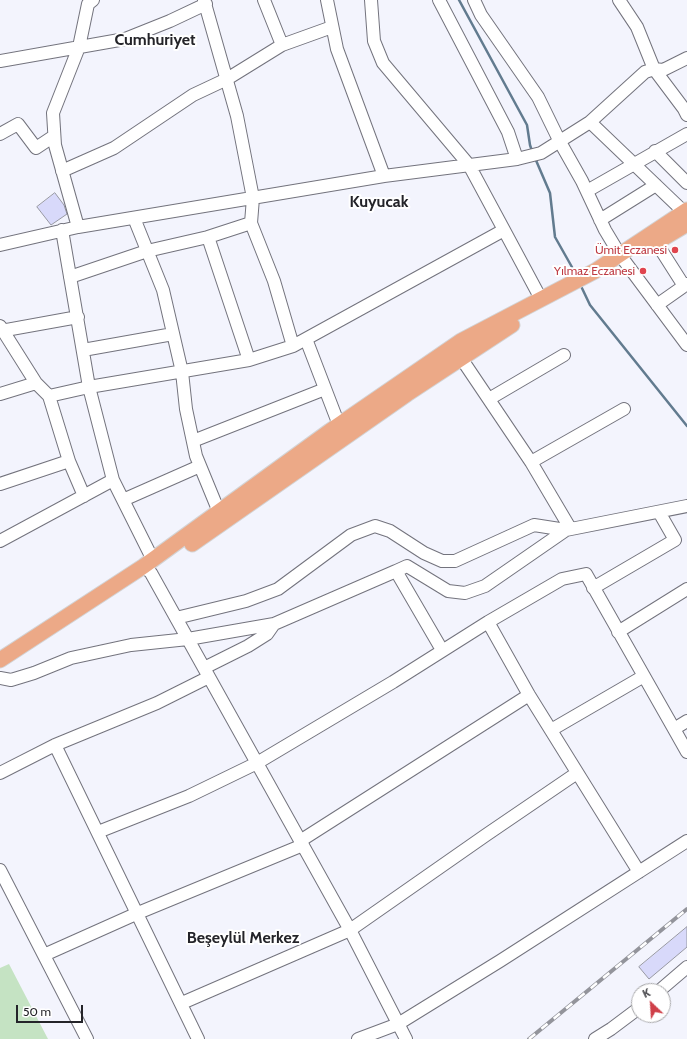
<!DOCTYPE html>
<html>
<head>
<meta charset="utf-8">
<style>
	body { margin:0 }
	#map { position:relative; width:687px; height:1039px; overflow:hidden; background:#f3f4fd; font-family:Cabin,sans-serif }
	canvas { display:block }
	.north { position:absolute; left:631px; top:983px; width:40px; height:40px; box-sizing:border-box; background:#fff; border:1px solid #a7a7a9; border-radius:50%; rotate:335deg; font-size:11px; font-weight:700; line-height:16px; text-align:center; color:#242429 }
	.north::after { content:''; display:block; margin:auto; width:14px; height:18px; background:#cf3f49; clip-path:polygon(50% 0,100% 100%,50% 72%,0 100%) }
	.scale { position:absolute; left:16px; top:1005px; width:67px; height:18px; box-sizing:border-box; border:2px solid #242429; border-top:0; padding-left:5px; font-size:12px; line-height:14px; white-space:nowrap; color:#242429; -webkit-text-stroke:3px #fff; paint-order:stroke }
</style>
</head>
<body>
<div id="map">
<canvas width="687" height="1039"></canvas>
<div class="north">K</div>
<div class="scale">50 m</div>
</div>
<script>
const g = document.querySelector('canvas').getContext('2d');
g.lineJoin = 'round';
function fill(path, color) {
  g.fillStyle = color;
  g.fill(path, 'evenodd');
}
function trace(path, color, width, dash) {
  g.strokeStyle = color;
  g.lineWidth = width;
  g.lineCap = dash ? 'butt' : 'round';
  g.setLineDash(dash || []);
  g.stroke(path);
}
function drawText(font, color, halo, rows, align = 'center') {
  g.font = font + ' Cabin,sans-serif';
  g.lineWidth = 4;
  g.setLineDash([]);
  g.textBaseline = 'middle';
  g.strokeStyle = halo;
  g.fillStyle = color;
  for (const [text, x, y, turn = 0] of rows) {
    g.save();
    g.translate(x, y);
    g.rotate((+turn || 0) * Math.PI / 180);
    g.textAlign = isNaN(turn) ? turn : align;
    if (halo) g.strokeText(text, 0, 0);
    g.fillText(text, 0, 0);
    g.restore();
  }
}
const green = new Path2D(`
	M9,964L48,1039H0V968Z`);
const stream = new Path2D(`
	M459,0L527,125L530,145L532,151
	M535,158L550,193L555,237L577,276
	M580,284L590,305L687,426`);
const building = new Path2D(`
	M55,193L64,205L67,214L51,225L37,207Z
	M687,927V947L649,979L639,967Z`);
const minor = new Path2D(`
	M204,0L237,116L253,198L251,223L274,281L293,346
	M264,0L282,45
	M327,0L337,49L384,176
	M439,0L508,132L517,159
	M474,0L481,15L538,97L560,142L582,181L605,230L620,255L687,345
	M619,0L637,27L654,69L684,109L687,115
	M0,61L125,39L170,21L206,4
	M590,122L684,212
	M0,134L18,124L36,148L54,136
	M655,151L687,183
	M62,171L114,148L193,95L227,79L282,45L332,27
	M587,191L687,134
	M134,218L163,290L182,372L186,409L196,456L219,512
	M600,220L656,185
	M78,227L55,145L53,113L79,47L88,4L93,0
	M62,230L89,387L113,480L153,560
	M504,230L541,299
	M208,237L249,360
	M656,242L684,286
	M0,245L78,227L384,176L517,159L541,153L590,122L645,72L654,69L663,70L687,58
	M70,277L147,251L208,237L251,223
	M657,305L687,284
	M0,326L36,383
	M0,331L78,317
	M306,339L339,425
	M83,350L173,334
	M461,358L531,462L570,528
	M0,394L36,383L49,396L89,387L249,360L293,346L504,230L469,165L383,63L374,41L371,0
	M49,396L69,461L84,496
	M489,399L564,355
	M193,441L325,389
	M531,462L624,409
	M0,484L69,461
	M123,500L200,466
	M0,541L113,480
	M144,566L151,573L350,930L406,1039
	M396,571L407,566L448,591L465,593L485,586L566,530
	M593,588L675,540L659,512
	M176,618L246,601L278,589L351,535L375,526L390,531L424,553L442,561H455L534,525L566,530L687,506
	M488,622L529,695L639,872
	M618,632L687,589
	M204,668L248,646L267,634L274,624
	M0,678L11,680L34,673L71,658L131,645L188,639L274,624L396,571L442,650
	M687,721L674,729L687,752
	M551,730L644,676
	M55,745L198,1039
	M0,773L55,745L157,703L209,677
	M98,832L189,796L257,763L393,682L488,622L562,579L586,574L674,729
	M300,841L529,695
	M0,870L87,1039
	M44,955L138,913L303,845
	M659,991L687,967
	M182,1003L350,930L486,835L577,773
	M358,1039L398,1024L500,961L687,841
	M595,1039L611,1029L639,1008`);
const major = new Path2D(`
	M652,245L687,224
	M192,544L407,394L512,325
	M0,660L144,566L330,431L461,341L595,271L687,210`);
const rail = new Path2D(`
	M529,1039L687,909`);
const markers = [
	[675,250,4,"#e0444e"],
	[643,271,4,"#e0444e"]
];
const healthNames = [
	["Ümit Eczanesi",667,250],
	["Yılmaz Eczanesi",635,271]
];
const districtNames = [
	["Cumhuriyet",155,40],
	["Kuyucak",379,202],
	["Beşeylül Merkez",243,938]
];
fill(green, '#c5e3c3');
trace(stream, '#627b8f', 2.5);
fill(building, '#d8d9fa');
trace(building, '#9798a2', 1);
trace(minor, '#73737d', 14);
trace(major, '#d3d3d4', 17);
trace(minor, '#fff', 12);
trace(major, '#eca987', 15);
trace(rail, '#93949b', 4);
trace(rail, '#fff', 2.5, [8]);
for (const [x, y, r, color] of markers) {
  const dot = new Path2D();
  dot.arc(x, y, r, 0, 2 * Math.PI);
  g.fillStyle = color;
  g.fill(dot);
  trace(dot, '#fff', 1.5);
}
drawText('12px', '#be3a42', '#fff', healthNames, 'right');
drawText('bold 16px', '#242429', '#fff', districtNames);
</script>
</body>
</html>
